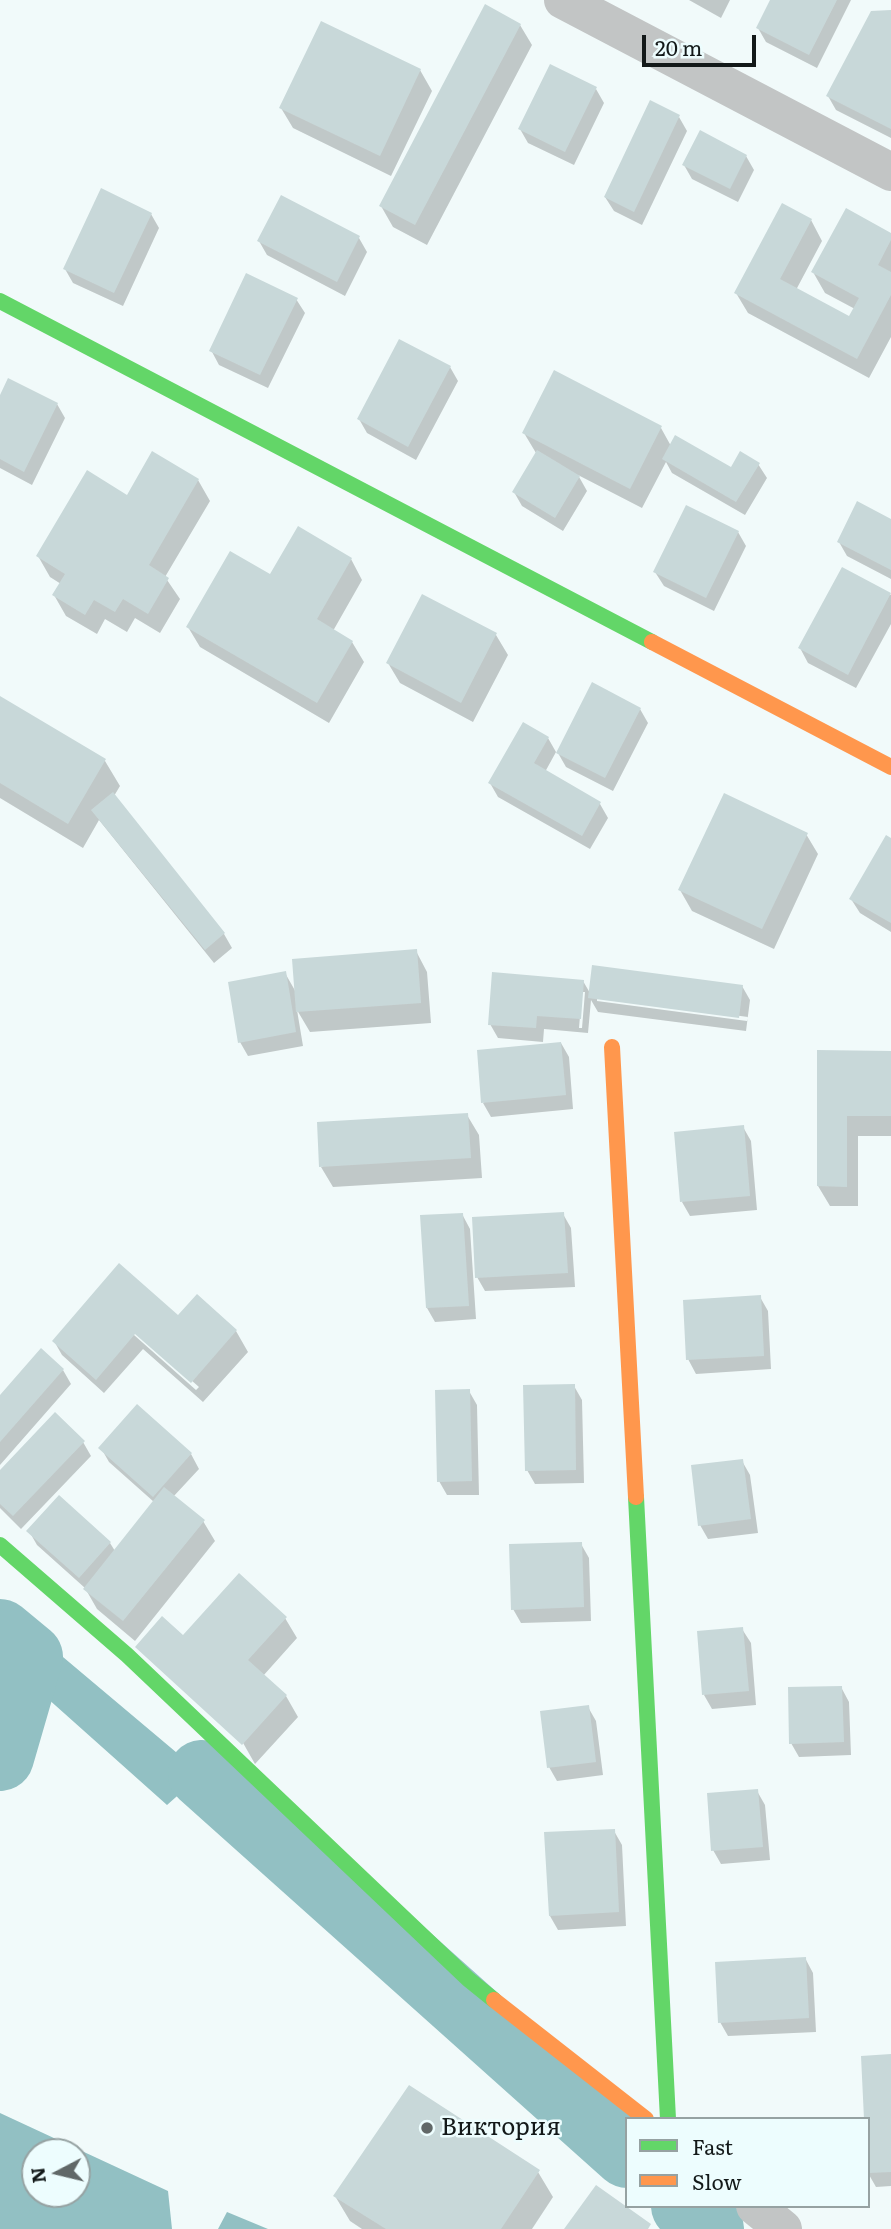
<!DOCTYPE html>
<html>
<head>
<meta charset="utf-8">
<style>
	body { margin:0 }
	#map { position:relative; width:891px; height:2229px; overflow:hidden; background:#f1fafa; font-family:Literata,serif }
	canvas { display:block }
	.legend { position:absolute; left:625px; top:2117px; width:245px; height:91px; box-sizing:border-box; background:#edfdfe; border:2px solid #96a2a2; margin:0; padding:9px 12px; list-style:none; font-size:21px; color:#131919 }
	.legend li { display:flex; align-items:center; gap:14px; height:35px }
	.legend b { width:35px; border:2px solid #96a2a2 }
	.north { position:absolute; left:21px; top:2138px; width:70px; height:70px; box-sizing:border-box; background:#edfdfe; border:2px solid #96a2a2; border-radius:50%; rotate:263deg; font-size:19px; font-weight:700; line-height:28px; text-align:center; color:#131919 }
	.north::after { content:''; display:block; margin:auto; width:24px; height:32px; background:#616868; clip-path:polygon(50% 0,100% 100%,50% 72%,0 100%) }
	.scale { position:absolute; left:642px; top:35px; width:114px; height:32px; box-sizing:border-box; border:4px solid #131919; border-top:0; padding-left:9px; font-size:21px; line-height:24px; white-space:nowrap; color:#131919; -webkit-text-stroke:5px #edfdfe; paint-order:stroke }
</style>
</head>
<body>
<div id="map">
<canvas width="891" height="2229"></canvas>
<ul class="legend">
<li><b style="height:9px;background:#63d668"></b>Fast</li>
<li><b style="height:9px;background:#ff974d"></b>Slow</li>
</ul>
<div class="north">N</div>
<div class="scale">20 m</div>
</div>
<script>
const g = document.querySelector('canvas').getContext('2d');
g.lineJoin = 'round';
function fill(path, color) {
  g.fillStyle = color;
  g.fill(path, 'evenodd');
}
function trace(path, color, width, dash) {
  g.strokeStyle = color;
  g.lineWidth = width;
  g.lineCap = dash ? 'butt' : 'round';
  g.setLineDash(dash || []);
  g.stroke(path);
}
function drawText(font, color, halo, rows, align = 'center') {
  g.font = font + ' Literata,serif';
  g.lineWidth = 5;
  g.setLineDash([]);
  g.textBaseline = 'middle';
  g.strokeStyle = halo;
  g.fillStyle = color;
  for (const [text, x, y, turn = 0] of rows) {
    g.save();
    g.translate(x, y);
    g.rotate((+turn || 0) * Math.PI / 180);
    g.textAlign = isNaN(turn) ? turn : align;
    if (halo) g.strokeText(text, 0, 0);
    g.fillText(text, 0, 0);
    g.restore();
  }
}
const water = new Path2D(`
	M0,1604L202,1774L167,1805L0,1656Z
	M0,2113L168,2191L172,2229H0ZM77,2152V2194H35V2152Z
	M227,2212L268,2229H218Z`);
const shadow = new Path2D(`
	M689,0H730L721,18Z
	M772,0H851L817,68L766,42L758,28Z
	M891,12V138L836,110L828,96Z
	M520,25L532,45L427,245L393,227L381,206Z
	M420,70L432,91L391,176L293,128L281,108Z
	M596,89L604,103L574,165L528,143L520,129Z
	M679,117L687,131L642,225L614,211L605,197Z
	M746,156L754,170L738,202L692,179L684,165Z
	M151,214L159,228L123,306L73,283L65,269Z
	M811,220L822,241L796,290L850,318L855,309L825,293L813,272L891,235V337L869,378L748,313L736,293Z
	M359,238L367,252L345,296L267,255L259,241Z
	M296,299L305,313L268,388L219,365L211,350Z
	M450,367L458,381L416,460L367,433L359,419Z
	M0,399L57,404L65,418L32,485L0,468Z
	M661,428L671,446L732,470L758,464L767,478L745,515L672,473L666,462L642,508L578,475L587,491L563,531L522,506L514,492L536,453L524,433Z
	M198,480L210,501L165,577L180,599L160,633L135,618L127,632L105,619L97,634L66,616L54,595L61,584L50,577L38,556Z
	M891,521V579L847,556L839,542Z
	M738,532L746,546L714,611L664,586L655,572Z
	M351,559L362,580L333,631L352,642L364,662L329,723L200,647L188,627L271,576Z
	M842,569L891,595V624L856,688L808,663L800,648Z
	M423,596L496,635L508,655L473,722L400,683L388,663Z
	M0,698L105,761L120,786L114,796L224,934L232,948L214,963L99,820L83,848L0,798Z
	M640,709L648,723L613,791L566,767L558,753Z
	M548,738L556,752L545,772L600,804L608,818L590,849L498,797L490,783Z
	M806,834L818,854L774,949L692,911L680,890Z
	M891,840V932L860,913L851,899Z
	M416,951L427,972L431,1023L310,1032L297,1010L303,1046L248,1056L240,1042L285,973L297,994Z
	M583,981L590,993L742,986L750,1000L746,1031L598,1012L591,1000L588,1033L544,1029L543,1042L498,1038L490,1024ZM582,992H585L582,1028H579ZM597,997L748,1017L747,1021L597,1001Z
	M561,1043L569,1057L573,1109L491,1117L483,1103Z
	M819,1052L891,1053V1136H858V1206H830L818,1186Z
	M467,1115L479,1135L482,1178L333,1187L321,1167Z
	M743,1127L751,1141L757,1210L690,1216L682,1202Z
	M462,1214L470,1229L476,1319L435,1322L427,1308Z
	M563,1214L571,1228L575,1287L485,1291L477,1277Z
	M197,1297L236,1331L248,1352L203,1402L143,1349L104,1393L62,1355L54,1341L178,1318ZM134,1330L199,1387L196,1390L134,1335Z
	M760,1297L768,1311L771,1369L696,1374L688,1359Z
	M63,1370L71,1384L0,1465V1398Z
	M574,1386L582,1400L584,1483L535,1484L527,1470Z
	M469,1391L477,1405L479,1495H447L439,1481Z
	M83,1442L91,1456L21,1529L0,1508V1472Z
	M101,1448L191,1454L199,1469L173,1497L203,1521L215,1541L135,1641L97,1609L85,1588L37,1545L29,1531L110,1543L115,1551L154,1502L109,1462Z
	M742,1461L750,1475L758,1533L708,1539L700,1525Z
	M581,1544L589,1558L591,1621L521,1623L513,1609Z
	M285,1618L297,1638L263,1676L286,1696L298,1717L255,1764L183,1637Z
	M742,1629L751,1643L756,1705L712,1709L704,1695Z
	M841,1687L849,1702L851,1755L799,1757L791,1743Z
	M588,1707L596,1721L603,1775L557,1781L549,1767Z
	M757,1791L765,1805L770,1860L721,1864L713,1850Z
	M614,1831L622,1845L626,1926L558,1930L550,1916Z
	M805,1958L813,1973L816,2032L728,2036L720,2022Z
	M891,2056V2186L876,2187L868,2173Z
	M538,2172L553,2197L532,2229H362L350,2221L335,2196Z`);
const river = new Path2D(`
	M0,1633L29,1657L0,1757
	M202,1774L627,2154
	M685,2206L710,2229`);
const building = new Path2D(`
	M770,0H837L809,55L756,28Z
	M485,4L521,24L415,225L379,206Z
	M891,10V129L826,96L871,11Z
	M321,21L421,69L380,156L279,108Z
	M550,64L597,87L565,152L518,129Z
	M650,100L680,115L634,212L604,197Z
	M700,130L747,155L730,189L682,165Z
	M101,188L152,213L114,293L63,269Z
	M281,195L360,236L337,282L257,241Z
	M782,203L812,219L780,279L849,316L859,298L811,272L846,208L891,233V240L878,265L891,272V295L857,359L734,293Z
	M246,273L298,298L260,375L209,351Z
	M399,339L451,366L408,447L357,419Z
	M554,370L662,426L630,489L522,433Z
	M8,378L58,403L24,472L0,459V395Z
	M675,435L731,467L740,451L760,463L736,502L662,459Z
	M537,450L580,476L555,518L512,492Z
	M152,451L199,479L149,565L169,578L148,614L123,599L115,612L94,600L85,615L52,595L65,574L36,556L87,470L127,495Z
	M857,501L891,519V570L837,542Z
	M686,505L739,531L706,598L653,572Z
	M298,526L352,558L317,619L353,641L317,703L186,627L230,551L270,574Z
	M842,567L891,593L848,675L798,648Z
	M422,594L497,633L461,703L386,663Z
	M592,682L641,708L605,778L556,753Z
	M0,696L106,759L68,824L0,783Z
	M523,722L549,737L534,763L601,802L582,836L488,783Z
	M113,792L225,933L205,950L91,810Z
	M724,793L808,833L762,929L678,890Z
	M886,835L891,838V923L849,899Z
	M417,949L421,1003L296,1012L292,959Z
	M592,965L743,985L739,1018L588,998Z
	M286,971L296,1032L238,1043L228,982Z
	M492,972L584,980L581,1019L537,1016L536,1028L488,1025Z
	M561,1042L566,1095L481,1103L477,1050Z
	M817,1050L891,1051V1116H847V1187L817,1186Z
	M468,1113L471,1158L319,1167L317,1122Z
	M744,1125L750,1196L680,1202L674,1132Z
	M564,1212L568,1273L475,1278L472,1217Z
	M463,1213L469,1306L426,1308L420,1215Z
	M119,1263L178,1315L197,1294L237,1330L191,1383L135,1334L96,1380L52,1341Z
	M761,1295L764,1356L686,1360L683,1300Z
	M41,1348L64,1369L0,1442V1395Z
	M575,1384L576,1470L525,1471L523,1385Z
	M470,1389L472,1481L437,1482L435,1390Z
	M137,1404L192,1453L153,1497L98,1448Z
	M55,1412L85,1441L13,1516L0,1504V1470Z
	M743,1459L751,1519L698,1526L691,1465Z
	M164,1487L205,1520L123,1621L83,1589Z
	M59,1495L111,1542L79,1578L26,1531Z
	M582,1542L584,1607L511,1610L509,1544Z
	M239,1573L287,1617L248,1660L287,1695L242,1745L135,1647L162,1616L183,1635Z
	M743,1627L749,1691L702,1695L697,1631Z
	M842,1686L844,1742L789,1744L788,1687Z
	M589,1705L596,1762L547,1768L540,1711Z
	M758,1789L763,1847L711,1851L707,1793Z
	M615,1829L619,1912L549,1916L544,1832Z
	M806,1957L809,2018L718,2023L715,1962Z
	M891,2054V2172L868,2173V2119H864L861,2056Z
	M409,2085L540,2170L501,2229H386L333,2196Z
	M596,2185L651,2224L648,2229H564Z`);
const street = new Path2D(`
	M563,0L891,172
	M755,2206L783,2229`);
const fast = new Path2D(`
	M0,301L652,642
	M636,1497L668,2119
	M0,1545L127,1655L468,1979L494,2000`);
const slow = new Path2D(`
	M652,642L891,767
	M612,1047L636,1497
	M494,2000L646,2119`);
const markers = [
	[427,2128,7,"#616868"]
];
const poiNames = [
	["Виктория",441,2128]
];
fill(water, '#92c0c3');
fill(shadow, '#0003');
trace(river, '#92c0c3', 68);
fill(building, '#c8d8d9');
trace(street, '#c2c5c5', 38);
trace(fast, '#63d668', 16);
trace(slow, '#ff974d', 16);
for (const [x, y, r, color] of markers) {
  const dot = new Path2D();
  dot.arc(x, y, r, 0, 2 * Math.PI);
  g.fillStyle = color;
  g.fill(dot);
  trace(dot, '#edfdfe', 2.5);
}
drawText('24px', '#131919', '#edfdfe', poiNames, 'left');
</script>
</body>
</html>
